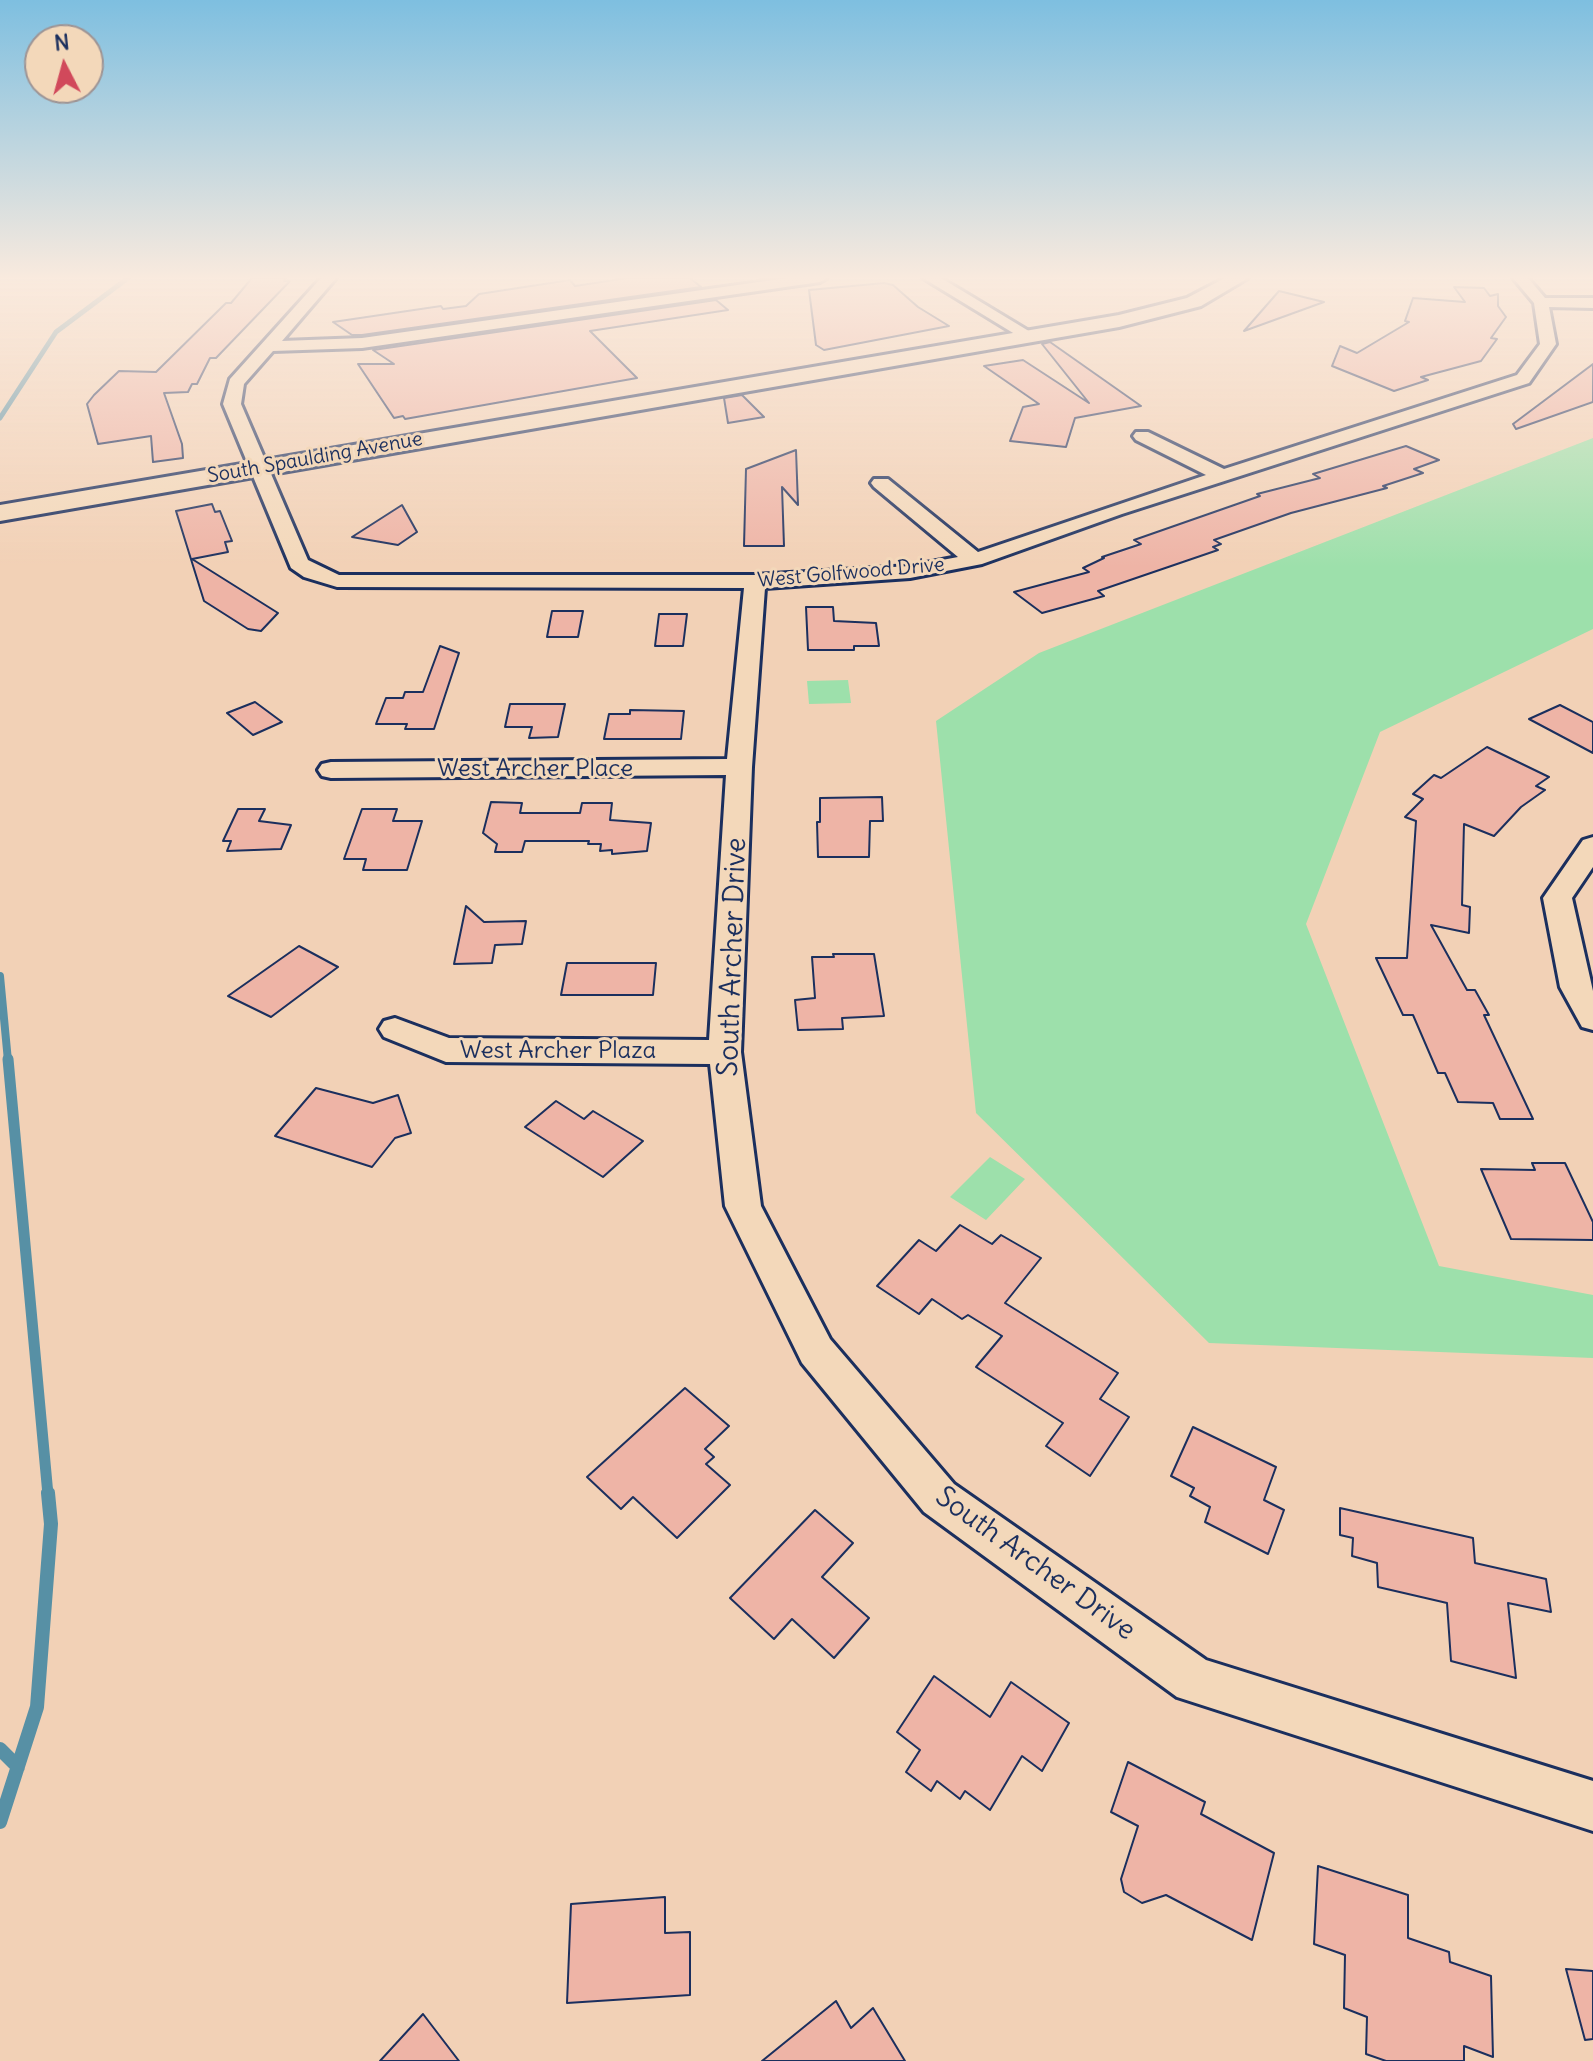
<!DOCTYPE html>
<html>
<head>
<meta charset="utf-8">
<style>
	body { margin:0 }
	#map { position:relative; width:1593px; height:2061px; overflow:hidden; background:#f2d1b6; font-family:Delius,sans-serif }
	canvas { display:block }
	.north { position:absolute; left:24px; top:24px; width:80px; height:80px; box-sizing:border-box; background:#f3d8ba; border:2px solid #9d9495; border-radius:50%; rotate:354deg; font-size:22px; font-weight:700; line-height:32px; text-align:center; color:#1b2f5e }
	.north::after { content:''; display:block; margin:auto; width:28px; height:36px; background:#d1495b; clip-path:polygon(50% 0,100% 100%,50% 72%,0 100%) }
</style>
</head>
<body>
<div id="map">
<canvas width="1593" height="2061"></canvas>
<div class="north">N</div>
</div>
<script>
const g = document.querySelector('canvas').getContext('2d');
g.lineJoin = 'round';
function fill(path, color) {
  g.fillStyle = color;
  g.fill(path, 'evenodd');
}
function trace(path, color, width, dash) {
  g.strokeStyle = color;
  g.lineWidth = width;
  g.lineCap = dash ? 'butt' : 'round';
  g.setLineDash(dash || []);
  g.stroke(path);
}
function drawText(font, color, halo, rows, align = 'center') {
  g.font = font + ' Delius,sans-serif';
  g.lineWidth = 6;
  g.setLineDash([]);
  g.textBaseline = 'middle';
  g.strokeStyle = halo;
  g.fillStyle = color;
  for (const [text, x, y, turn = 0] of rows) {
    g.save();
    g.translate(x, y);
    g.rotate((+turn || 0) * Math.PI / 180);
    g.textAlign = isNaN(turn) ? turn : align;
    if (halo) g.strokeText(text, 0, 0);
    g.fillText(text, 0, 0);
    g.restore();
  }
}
const green = new Path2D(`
	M1593,438V629L1380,732L1306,924L1439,1266L1593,1295V1358L1209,1343L976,1113L936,721L1039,653Z
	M848,680L851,703L809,704L807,681Z
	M990,1157L1025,1179L986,1220L950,1197Z`);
const streamFar3 = new Path2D(`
	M0,418L56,332L128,278`);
const streamFar2 = new Path2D(`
	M0,976L8,1061`);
const streamFar1 = new Path2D(`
	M8,1059L48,1495`);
const stream = new Path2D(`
	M0,1749L18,1767
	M0,1822L37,1707L51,1524L48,1493`);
const building = new Path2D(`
	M252,278H286L284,281H290L216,358H210L197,384H192L188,392L164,393L182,444L183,458L153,462L151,436L98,444L87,404L94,395L119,371L156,372L226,303H231Z
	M627,278H690L701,287L362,335H352L333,322L441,306L443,309L466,306L479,294L570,280L575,286Z
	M884,283L893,285L918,307L949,326L824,350L816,345L809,290Z
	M1454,287L1484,288L1490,296L1498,294V306L1506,317L1491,338L1497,339L1481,361L1421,377L1428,380L1394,391L1332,366L1340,346L1357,353L1409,322L1405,321L1413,298L1465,302Z
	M1279,291L1324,302L1244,331Z
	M716,300L728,310L590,331L637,378L405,419L403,416L394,418L358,364H394L373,350Z
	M1050,342L1141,406L1075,418L1066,447L1010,441L1023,407L1039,404L984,366L1023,360L1089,403L1042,344Z
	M1593,364V402L1516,429L1513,424Z
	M742,395L764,417L728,423L724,398Z
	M1406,446L1439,460L1414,469L1423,473L1383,486L1387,488L1291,513L1214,540L1221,544L1213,547L1218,550L1098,591L1104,596L1042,613L1014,592L1089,572L1083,568L1104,558L1102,557L1141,544L1134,540L1260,496L1257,494L1320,478L1313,474Z
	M796,450L798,505L782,487L784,546H744L746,469Z
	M212,504L215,512L220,511L232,541L225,542L228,552L192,559L278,613L261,631L248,629L204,601L176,511Z
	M402,505L417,532L398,545L352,537Z
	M806,607H833L834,621L876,623L879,646H854V650H808Z
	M552,611H583L578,637H547Z
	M659,614H687L683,646H655Z
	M440,646L459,653L434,729H405L407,724H376L386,698H403L405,692H423Z
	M255,702L282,722L253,735L227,713Z
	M510,704H565L558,737L529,738L532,727H505Z
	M1560,705L1593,722V753L1529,719Z
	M630,710L684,711L681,739H604L609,714H630Z
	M1487,747L1549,777L1536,786L1545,790L1521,807L1494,836L1464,824L1462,905L1470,907L1469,933L1431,925L1467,990H1475L1489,1015H1484L1533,1119H1500L1493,1103L1458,1102L1445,1073H1438L1413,1015H1403L1376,958H1407L1416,821L1405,817L1423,799L1413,794L1434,775L1441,778Z
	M882,797L883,821H870L869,857H818L817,822H820V798Z
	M491,802L522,803L520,813H580L582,803H612L610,820L651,823L647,851L612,854V850L600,851L601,844H588L589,841H525L522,852H495L497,844L483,833Z
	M238,809H265L259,821L291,825L281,849L227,851L231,841H223Z
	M362,809H397L393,821H422L407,870H363L366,859H344Z
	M466,906L484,922L526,921L522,944L495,945L492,963L454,964Z
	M299,946L338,967L271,1017L228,996Z
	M833,954H874L884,1016L842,1018L843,1029L798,1030L795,1000L815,998L812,957H834Z
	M567,963H656L653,995H561Z
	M316,1088L373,1103L398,1095L411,1133L395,1138L372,1167L275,1136Z
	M556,1101L584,1119L593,1111L643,1141L603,1177L525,1127Z
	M1532,1163H1565L1593,1222V1240L1511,1239L1481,1169L1535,1170Z
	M960,1225L992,1244L1001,1235L1041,1258L1005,1303L1118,1373L1100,1399L1129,1417L1090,1476L1046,1446L1063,1423L976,1367L1002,1336L968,1315L962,1319L932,1299L919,1314L877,1286L919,1240L936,1251Z
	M685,1388L729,1426L705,1449L714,1457L706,1464L730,1485L677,1538L633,1497L621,1509L587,1477Z
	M1193,1427L1276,1467L1264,1500L1284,1510L1268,1554L1205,1522L1210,1507L1190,1496L1194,1488L1171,1476Z
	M1340,1508L1473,1538L1475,1563L1546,1579L1551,1612L1508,1603L1516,1678L1451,1661L1447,1603L1378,1587L1377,1563L1352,1556L1353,1538L1340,1535Z
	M815,1510L853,1543L822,1577L869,1618L834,1658L792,1619L774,1639L730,1598Z
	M934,1676L990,1717L1011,1682L1069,1723L1042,1771L1022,1756L990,1810L965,1791L960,1799L937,1781L931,1791L906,1772L920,1750L897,1732Z
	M1128,1762L1205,1802L1201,1814L1274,1853L1252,1940L1166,1895L1142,1903L1124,1892L1121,1879L1138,1826L1111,1812Z
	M1318,1866L1408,1895V1938L1449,1952L1450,1962L1491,1976L1493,2057L1464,2046V2061H1386L1366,2054L1367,2017L1344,2008L1345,1955L1314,1944Z
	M665,1897V1933L690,1932V1995L567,2003L571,1904Z
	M1566,1969L1593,1971V2039L1585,2040Z
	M836,2001L851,2028L873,2008L905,2061H762Z
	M423,2014L459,2061H380Z`);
const minor = new Path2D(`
	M321,278H336L282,341L362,338L787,278H827L820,282L362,348L273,351L244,384L241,404L308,560L339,575H755L910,566L958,557L874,487L871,483L874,479H888L978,552L1206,475L1136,440L1133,436L1136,432H1148L1224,469L1517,375L1540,344L1534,303L1513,278H1528L1545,298H1593V308L1549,307L1556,344L1529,383L1122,514L982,564L910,578L765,588L752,767L741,1052L761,1206L830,1339L954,1484L1206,1660L1593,1781V1831L1177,1697L924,1512L802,1363L725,1206L710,1064L446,1062L384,1037L379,1029L384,1021L395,1018L449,1038L709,1040L726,775L331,778L322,776L318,770L322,764L331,762L727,759L744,588L337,587L304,577L291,568L223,404L230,379Z
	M923,278H941L1037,336L1029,341L1023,339Z
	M1593,837V867L1572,898L1593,991V1030L1582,1027L1560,987L1543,898L1583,840Z`);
const tertiary = new Path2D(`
	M1225,278H1248L1201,306L1119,327L0,521V505L1119,315L1187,298Z`);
const farStreetnames = [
	["South Spaulding Avenue",315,458,-10],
	["West Golfwood Drive",851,573,-5]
];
const streetNames = [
	["West Archer Place",535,769],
	["West Archer Plaza",558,1051]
];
const nearStreetnames = [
	["South Archer Drive",733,957,-88],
	["South Archer Drive",1035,1564,36]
];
fill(green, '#9de0ab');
trace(streamFar3, '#5790a5', 5);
trace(streamFar2, '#5790a5', 8);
trace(streamFar1, '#5790a5', 11);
trace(stream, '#5790a5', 14);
fill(building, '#eeb4a6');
trace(building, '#1b2f5e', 2);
trace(minor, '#1b2f5e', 6);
trace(tertiary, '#1b2f5e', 6);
fill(minor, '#f3d8ba');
fill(tertiary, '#f3d8ba');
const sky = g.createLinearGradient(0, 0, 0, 567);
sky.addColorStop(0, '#7ebfe0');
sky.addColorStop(0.49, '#f9eade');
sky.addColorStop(1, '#f9eade00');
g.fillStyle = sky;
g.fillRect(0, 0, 1593, 567);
drawText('20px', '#1b2f5e', '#f3d8ba', farStreetnames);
drawText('24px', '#1b2f5e', '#f3d8ba', streetNames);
drawText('28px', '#1b2f5e', '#f3d8ba', nearStreetnames);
</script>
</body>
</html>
